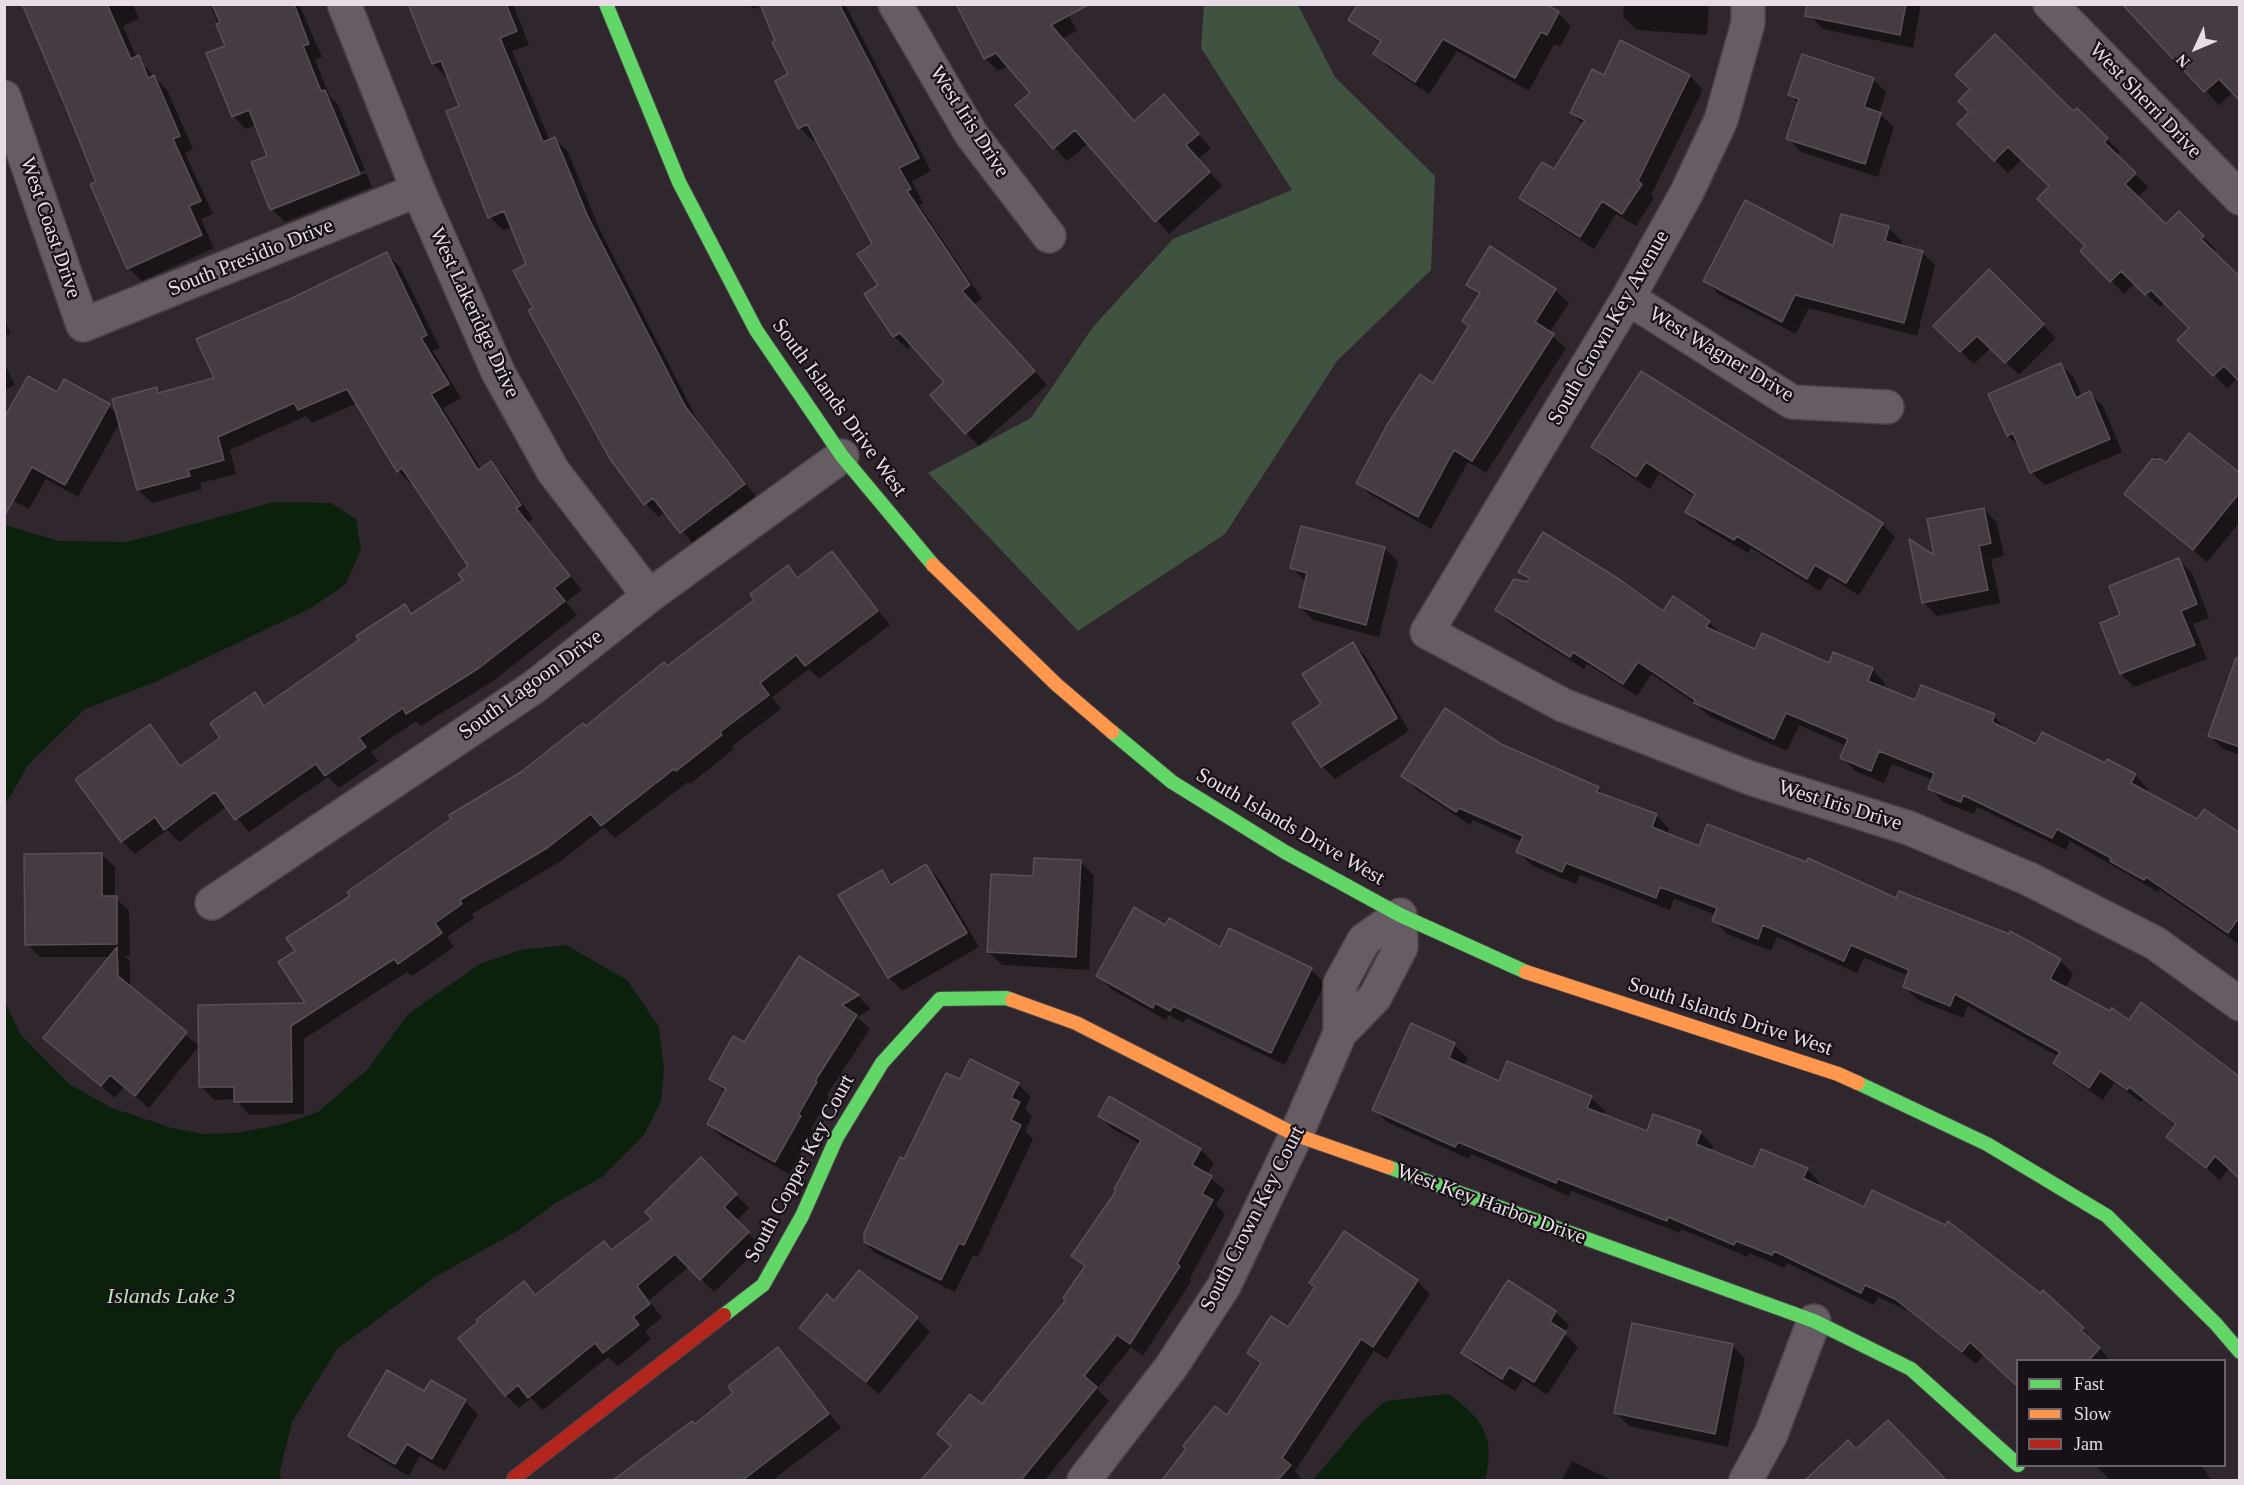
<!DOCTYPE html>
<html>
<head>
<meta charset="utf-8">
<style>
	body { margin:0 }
	#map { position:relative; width:2244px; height:1485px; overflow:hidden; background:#30272e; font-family:Georgia,serif }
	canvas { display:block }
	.frame { position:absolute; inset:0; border:6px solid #e8dde6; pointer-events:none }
	.legend { position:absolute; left:2016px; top:1359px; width:210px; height:108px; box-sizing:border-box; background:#171016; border:2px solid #6b6269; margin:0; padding:8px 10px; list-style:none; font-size:18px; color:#e8dde6 }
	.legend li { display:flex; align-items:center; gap:12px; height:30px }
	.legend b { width:30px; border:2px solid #6b6269 }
	.north { position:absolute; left:2166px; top:18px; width:60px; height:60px; -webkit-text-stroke:4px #171016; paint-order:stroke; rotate:226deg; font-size:16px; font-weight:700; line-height:24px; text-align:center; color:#e8dde6 }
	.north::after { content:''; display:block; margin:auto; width:21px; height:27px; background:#e8dde6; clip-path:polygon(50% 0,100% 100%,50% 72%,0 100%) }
</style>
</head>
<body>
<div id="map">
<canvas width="2244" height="1485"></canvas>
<div class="frame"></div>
<ul class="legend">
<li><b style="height:8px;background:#63d668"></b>Fast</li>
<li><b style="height:8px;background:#ff974d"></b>Slow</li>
<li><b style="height:8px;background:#b3261e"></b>Jam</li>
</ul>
<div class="north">N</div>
</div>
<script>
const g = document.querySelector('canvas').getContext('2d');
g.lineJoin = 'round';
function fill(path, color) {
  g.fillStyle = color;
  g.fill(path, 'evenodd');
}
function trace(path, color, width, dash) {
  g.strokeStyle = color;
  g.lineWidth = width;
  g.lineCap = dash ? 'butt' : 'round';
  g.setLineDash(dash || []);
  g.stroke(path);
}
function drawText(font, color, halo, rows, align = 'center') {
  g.font = font + ' Georgia,serif';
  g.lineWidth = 4.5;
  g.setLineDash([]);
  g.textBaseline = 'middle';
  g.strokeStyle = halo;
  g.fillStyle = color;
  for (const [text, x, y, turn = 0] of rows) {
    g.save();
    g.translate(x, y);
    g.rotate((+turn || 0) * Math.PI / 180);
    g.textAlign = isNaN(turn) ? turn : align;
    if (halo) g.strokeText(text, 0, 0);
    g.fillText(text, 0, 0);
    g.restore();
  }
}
const green = new Path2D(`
	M1204,5H1298L1335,77L1435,176L1431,270L1337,361L1225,534L1078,631L928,473L1031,418L1093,327L1173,239L1292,190L1201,48Z`);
const water = new Path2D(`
	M274,502L331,503L356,519L361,550L345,585L311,608L155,682L85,709L28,765L5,805V525L59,541L127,542Z
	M566,945L627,980L659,1027L664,1070L661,1101L644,1135L602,1177L557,1202L519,1230L435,1277L337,1349L292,1422L280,1471L281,1480H5V1002L21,1035L69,1084L112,1108L172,1128L204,1134L236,1133L283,1124L318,1112L368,1069L408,1014L480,964L520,950Z
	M1448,1394C1483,1417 1496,1439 1485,1480H1313L1364,1420L1386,1401Z`);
const shadow = new Path2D(`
	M23,4H133L139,19L123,26L137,58L167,90L193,149L185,153L213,214L201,219L214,248L142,281L128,268L97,183Z
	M210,4H299L322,57L315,60L330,97L338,105L365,170L276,206V209L366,173L372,187L285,222L272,209L269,157L256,125L246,129L233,116L227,46Z
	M409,4H513L529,45L512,51L550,141L555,139L568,152L600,230L698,421L757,498L694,545L666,511L659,517L646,504L535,308L528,265L512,227L503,230L490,217L461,106L449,76L446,77L433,64ZM560,153H563L591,222L588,223Z
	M748,4H845L931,171L912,181L923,203L919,205L982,299L974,304L1047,385L979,446L966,433L947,383L914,345L907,349L894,336L866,295L880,285L874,245L817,139L813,141L800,128L790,75L762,6L753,9Z
	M1063,4L1077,31L1063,38L1135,122L1177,110L1211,148L1198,159L1222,186L1169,234L1089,143L1067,161L1017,106L1032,93L1009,66L998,71L985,58Z
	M1624,4H1709L1707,35L1637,30L1623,17Z
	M1812,4H1921L1913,48L1823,29L1810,16Z
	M2124,4L2240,10L2233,92L2219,105Z
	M1558,13L1571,26L1560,47L1554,44L1529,91L1457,51L1429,94L1388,67L1375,54L1381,44L1350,20Z
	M1621,42L1690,76L1703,90L1651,195L1654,198L1636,226L1616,214L1594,249L1534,210L1521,197L1554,171L1584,125L1572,113L1604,77Z
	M1873,79L1886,92L1879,114L1894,127L1878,177L1801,152L1788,138L1799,104L1790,95Z
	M2077,110L2120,152L2116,156L2148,187L2137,198L2166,226L2179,213L2216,250L2213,253L2238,378L2227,388L2179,340L2191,328L2165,302L2160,307L2135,283L2124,294L2082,251L2087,246L2051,187L2022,159L2008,173L1959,124L2073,114Z
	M1888,227L1902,241L1900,246L1922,252L1935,265L1917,336L1809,308L1796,334L1718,294L1705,280L1834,248Z
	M387,254L400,267L440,348L433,351L461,398L443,408L481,469L491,463L504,476L533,519L528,522L582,590L566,602L577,615L493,681L421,726L416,721L371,752L378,761L339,788L328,777L249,832L227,806L179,842L167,830L135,854L122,841L149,726L182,766L222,738L254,694L267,707L405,606L413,614L465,581L470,566L413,482L411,484L398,471L357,403L312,423L306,416L230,450L236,474L200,483L202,489L152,503L138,490L120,422L78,497L46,479L29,509L4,496L57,394L109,406L118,415L157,389L162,393L216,379L292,300Z
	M1989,271L2056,338L2019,375L1991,348L1974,364L1935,326Z
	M1467,284L1555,290L1569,303L1549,333L1566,348L1486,473L1468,462L1431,529L1371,495L1357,482L1434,385L1470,327L1480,296Z
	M4,319L11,333L4,336Z
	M4,362L15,385L4,390Z
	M2060,364L2074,378L2082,397L2089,393L2103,406L2122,452L2045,485L2031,472L2021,449L2008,436L1990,394Z
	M1593,447L1882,524L1895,537L1859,595L1829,577L1820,591L1751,548L1748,553L1700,525L1687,512L1695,497L1659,474L1650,489L1606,460Z
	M2156,456L2166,465L2240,475V522L2207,562L2126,494Z
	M1984,509L1997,523L2004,556L1991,559L2000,603L1937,616L1923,602L1937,558Z
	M1384,548L1398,561L1379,637L1313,620L1300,607L1305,581L1292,568Z
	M832,553L890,625L819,679L809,669L772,697L781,709L732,746L734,749L690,784L688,782L615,838L604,827L561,861L472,914L474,918L447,937L454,947L412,976L407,972L304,1039V1114L249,1115L236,1099L214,1100L201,1086L308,1005L297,952L352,896L668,668L756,600L788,567L799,578Z
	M2179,560L2192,573L2209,618L2193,624L2207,659L2134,687L2121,674L2122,616Z
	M1520,572L1663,613L1709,622L1723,636L1756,651L1872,669L1885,683L1883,688L1915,702L1994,716L2007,731L2037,746L2135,775L2148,789L2146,793L2198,821L2240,835V945L2159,889L2158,892L2070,841L2066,850L1977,807L1974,814L1943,802L1930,788L1933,780L1892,764L1884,783L1855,771L1842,758L1847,746L1799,725L1787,751L1709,716L1696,704L1651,674L1637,696L1587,664L1584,669L1510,623L1497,610L1528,584L1529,581Z
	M1352,643L1366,657L1409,731L1335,779L1322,766L1323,704Z
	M2240,664V755L2223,749L2210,736Z
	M1500,746L1598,788L1606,797L1656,815L1669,829L1667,835L1700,847L1897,900L2060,960L2073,974L2065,989L2229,1168L2220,1180L2168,1137L2176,1126L2143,1099L2141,1102L2114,1083L2103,1100L2068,1076L2055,1063L2059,1057L1968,1006L1963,1018L1918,1000L1904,987L1909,976L1864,958L1857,973L1777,937L1771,951L1727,934L1714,920L1716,915L1674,899L1670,910L1580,875L1576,884L1531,865L1518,851L1522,842L1473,820L1470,825L1416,789L1403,776Z
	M101,854L115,867V897L129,911L130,956H125L130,962V988L199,1046L149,1108L124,1087L115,1098L45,1038L112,957H40L27,944Z
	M1080,862L1094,875L1089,970L1002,965L989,952L1034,877Z
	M926,866L939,879L979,947L902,991L889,977L882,872L895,885Z
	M1166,927L1221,949L1230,930L1311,970L1325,983L1285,1065L1186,1018L1183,1023L1169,1015L1166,1020L1111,989L1098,975Z
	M799,958L858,996L871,1009L857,1017L870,1029L827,1095L829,1097L811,1129L813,1131L789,1174L722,1137L709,1124L726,1093L711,1079L744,1044Z
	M1454,1045L1468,1058L1464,1066L1500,1083L1591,1098L1605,1111L1603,1116L1647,1133L1700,1132L1713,1146L1711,1152L1753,1169H1807L1820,1183L1818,1187L2083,1329L2110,1360H2018L1984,1354L1976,1364L1910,1312L1878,1297L1874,1305L1787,1263L1785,1268L1749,1253L1748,1257L1681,1229L1680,1233L1571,1191L1569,1196L1471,1154L1469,1159L1387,1122L1374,1109Z
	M960,1081L1018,1084L1031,1097L1025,1109L1032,1117L1025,1131L1033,1139L978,1257L973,1255L955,1292L875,1253L862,1240L901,1159L905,1161Z
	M1110,1098L1201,1150L1214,1163L1207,1175L1225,1190L1216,1205L1225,1214L1190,1278L1192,1280L1143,1356L1131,1347L1097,1389L1109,1401L1045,1480H923L1068,1301L1085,1268L1073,1256L1118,1191L1140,1144L1113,1129L1100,1116Z
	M701,1160L749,1208L736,1221L761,1246L714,1292L689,1267L649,1300L662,1318L645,1331L651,1339L618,1366L608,1357L543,1410L531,1398L519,1408L506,1395L524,1283L537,1296L612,1251L654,1220Z
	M1417,1281L1430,1294L1387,1359L1374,1351L1295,1471L1302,1480H1165L1188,1449L1227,1417L1261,1366L1248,1353L1288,1329L1316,1288L1311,1283Z
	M835,1303L917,1319L930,1332L879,1394L801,1328Z
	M1555,1312L1569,1325L1564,1333L1578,1347L1547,1395L1523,1379L1515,1391L1476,1366L1463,1353Z
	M1732,1345L1745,1359L1728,1447L1629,1426L1616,1413Z
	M778,1349L841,1428L773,1480H625L621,1476L695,1426L736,1394Z
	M425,1393L465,1401L478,1414L445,1471L420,1456L409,1476L363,1449L350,1436Z
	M1902,1435L1944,1480H1823L1816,1473L1857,1451Z
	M1572,1461L1611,1480H1562Z
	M2096,1466H2202L2211,1480H2110Z`);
const building = new Path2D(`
	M22,4H107L131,59L139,55L148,78L154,75L180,136L173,139L201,201L189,206L202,235L127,269L90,184L96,182L65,105Z
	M212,4H294L309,44L303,46L321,91L325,90L360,174L270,210L251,162L267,156L249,110L232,117L206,53L225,46L216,24L220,23Z
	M408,4H506L517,31L500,38L543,142L555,137L587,215L685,406L745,484L680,533L653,498L644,505L610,459L528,310L533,308L513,271L526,264L504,211L488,218L446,111L459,106L441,61L432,64Z
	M760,4H839L919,158L899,168L911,189L907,191L970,285L962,291L1035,371L965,434L930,395L944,382L900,333L893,337L864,294L878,285L857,254L872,244L807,124L798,129L775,81L788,74L772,42L775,41Z
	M956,4H1090L1051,25L1134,121L1164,94L1199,134L1186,145L1210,172L1155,222L1075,130L1053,149L1015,105L1030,93L996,53L984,59Z
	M1358,4H1546L1559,12L1547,35L1541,32L1515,78L1443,39L1415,82L1373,54L1381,41L1348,20Z
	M1807,4H1906L1900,35L1805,16Z
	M2122,4H2240V101L2219,79L2204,92Z
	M1995,34L2073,111L2077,108L2108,138L2104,142L2136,173L2125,184L2166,224L2179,211L2204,236L2201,239L2240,277V382L2224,366L2213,376L2177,340L2189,328L2151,290L2145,295L2121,271L2110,282L2080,251L2085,246L2037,199L2049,186L2008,147L1994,161L1957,124L1969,112L1958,101L1970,89L1955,75Z
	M1620,40L1690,75L1638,181L1642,184L1622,214L1602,201L1580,237L1519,198L1542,162L1554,169L1585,120L1570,113L1592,69L1604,75Z
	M1802,54L1874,78L1864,107L1881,113L1865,164L1786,139L1799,99L1788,95Z
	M1745,200L1833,246L1841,214L1889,226L1885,241L1923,251L1904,323L1795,295L1782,322L1703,281Z
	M1490,246L1556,289L1535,322L1554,334L1472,461L1454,450L1418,517L1356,483L1387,425L1420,374L1433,383L1469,326L1462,321L1480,293L1466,285Z
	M387,252L427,335L421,338L449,384L431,394L478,470L491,461L521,505L516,508L570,576L554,588L565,601L479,668L406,714L403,708L359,738L366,747L325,776L316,764L235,820L215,792L164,830L155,817L121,842L75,779L150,724L180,766L220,738L210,723L255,692L264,706L359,640L356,636L405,604L411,614L463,580L458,574L468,566L402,468L397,472L347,389L298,410L294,403L218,437L224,460L188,470L190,476L137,490L112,399L157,387L158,393L214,378L196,339L292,298Z
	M1989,269L2044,324L2005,363L1977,336L1960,352L1933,326Z
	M2061,363L2076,398L2090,391L2110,439L2030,473L2013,433L2007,436L1988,394Z
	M1641,371L1883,523L1846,583L1815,565L1807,579L1737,536L1734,540L1685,512L1695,494L1646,462L1636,477L1591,447Z
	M28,376L57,392L64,379L110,404L65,485L32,467L4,517V418Z
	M2189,433L2240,473V492L2193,550L2124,494L2152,459H2161L2166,463Z
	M1984,508L1991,543L1979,546L1988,590L1922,603L1909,539L1934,555L1927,519Z
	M1301,526L1385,547L1366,625L1299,607L1307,573L1290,568Z
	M1543,532L1619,579L1663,611L1673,596L1710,621L1706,627L1755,649L1762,633L1829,663L1833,652L1873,668L1868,681L1915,700L1921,685L1995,714L1992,722L2036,744L2042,732L2105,763L2107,759L2136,774L2131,783L2197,819L2204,809L2240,833V916L2228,933L2146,877L2144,880L2110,861L2111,858L2057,829L2052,838L1963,795L1961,802L1928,789L1934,773L1879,751L1871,771L1840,758L1848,739L1786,713L1774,739L1694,703L1695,700L1638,662L1623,684L1573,652L1570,657L1495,610L1514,579L1527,582L1529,578L1518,572Z
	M832,551L878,611L805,666L796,655L760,683L769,695L720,732L722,735L676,771L674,769L601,826L591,814L547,848L460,900L462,904L435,923L442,933L398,964L394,959L291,1026L292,1102H234V1087H199L198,1005L305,1003L278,962L295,951L286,938L350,896L347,892L451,819L449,815L521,772L583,723L586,726L664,662L667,666L754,600L750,594L788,565L797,578Z
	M2179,558L2197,604L2181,611L2195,645L2120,674L2100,623L2120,615L2109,586Z
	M1353,642L1397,718L1321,767L1292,723L1321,704L1302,674Z
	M2236,658H2240V747L2208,736Z
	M1445,708L1501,744L1599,787L1597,792L1657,814L1652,827L1699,846L1707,824L1806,862L1808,858L1896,898L1899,891L2009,934L2010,931L2061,959L2050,979L2110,1011L2112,1008L2129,1020L2141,1002L2240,1077V1179L2215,1156L2206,1168L2166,1137L2176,1124L2129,1087L2127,1090L2100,1071L2089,1088L2053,1063L2060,1052L1955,994L1950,1006L1903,987L1909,970L1851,945L1844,961L1763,925L1758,939L1712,921L1717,908L1660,887L1656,898L1566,863L1562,872L1516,852L1523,836L1459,808L1456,812L1401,776Z
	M102,853V896H117V944L25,945L24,854Z
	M1034,858L1081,860L1076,957L987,952L991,874L1033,876Z
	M926,864L967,933L888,978L838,895L882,870L891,885Z
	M1134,907L1165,925L1169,918L1220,947L1229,928L1312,968L1271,1053L1173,1006L1170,1011L1155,1003L1153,1008L1096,976Z
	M117,947L118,976L187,1032L135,1096L110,1075L101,1086L43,1038Z
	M799,956L859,995L842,1005L857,1015L815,1081L817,1082L798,1115L801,1116L775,1162L707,1124L726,1089L709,1079L733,1036L744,1042Z
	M1411,1023L1455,1043L1449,1058L1499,1081L1507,1061L1592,1096L1587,1108L1647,1131L1653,1114L1701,1131L1696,1144L1753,1167L1761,1149L1808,1168L1803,1178L1864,1207L1872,1190L1945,1225L1948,1221L2040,1293L2043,1290L2084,1328L2081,1330L2100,1348L2089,1360H2018V1387L1970,1342L1962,1352L1895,1299L1865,1285L1861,1293L1774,1251L1772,1255L1736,1241L1734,1245L1668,1217L1667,1221L1558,1179L1556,1183L1458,1142L1455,1147L1372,1110Z
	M970,1059L1019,1083L1011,1098L1020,1102L1011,1120L1021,1125L964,1245L959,1243L941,1280L864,1242V1233L900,1157L904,1159L946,1073L960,1079Z
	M1109,1096L1201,1149L1192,1165L1212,1176L1202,1194L1213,1200L1177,1264L1180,1266L1130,1344L1117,1335L1084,1376L1097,1387L1021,1480H921L951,1446L937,1434L970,1394L982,1404L1066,1300L1063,1298L1085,1266L1071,1256L1116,1191L1114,1189L1141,1140L1098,1116Z
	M701,1157L737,1194L724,1207L749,1232L700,1280L675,1254L637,1286L650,1304L633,1317L639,1325L603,1353L595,1343L528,1398L518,1385L505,1396L458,1338L478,1322L476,1320L524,1281L535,1295L604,1241L611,1250L652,1219L645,1212Z
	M1344,1231L1418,1280L1373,1347L1361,1339L1282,1458L1291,1465L1278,1480H1162L1186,1449L1183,1446L1215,1406L1227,1415L1261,1363L1247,1353L1271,1316L1288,1327L1315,1287L1309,1283Z
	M859,1270L918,1317L866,1382L799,1328L827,1294L834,1301Z
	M1508,1280L1556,1311L1550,1322L1566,1332L1534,1382L1509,1367L1502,1379L1461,1353Z
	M1632,1323L1733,1344L1715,1434L1614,1413Z
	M778,1347L829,1414L743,1480H613L692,1421L695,1424L733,1393L728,1386Z
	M387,1370L424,1391L431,1380L466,1400L432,1459L407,1444L395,1464L348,1436Z
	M1888,1420L1946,1480H1805L1848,1440L1856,1449Z`);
const street = new Path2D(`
	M344,4L418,190L498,372L553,471L649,596
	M895,4L971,134L1049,236
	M1748,4V23L1721,120L1686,194L1628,298L1427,632L1563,705L1750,778L1909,828L2029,879L2155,943L2240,1004
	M2050,4L2240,198
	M4,97L83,325L418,190
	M1628,298L1792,402L1887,407
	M212,903L534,687L649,596L842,456
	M1340,1033V984L1364,940L1400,915
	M1084,1480L1171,1367L1224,1286L1296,1135L1340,1033L1375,997L1401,947L1400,915
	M1746,1480L1771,1434L1814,1321`);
const fast = new Path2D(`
	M606,4L679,182L756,330L842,456L933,565
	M1112,732L1172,782L1285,852L1400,915L1526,972
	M1858,1083L1987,1144L2107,1216L2216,1324L2240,1352
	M1388,1167L1814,1321L1911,1369L2018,1465
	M724,1315L763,1285L802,1216L837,1137L882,1063L940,999L1006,998L1012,1000`);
const slow = new Path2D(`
	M933,565L1057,685L1112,732
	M1526,972L1838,1074L1858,1083
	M1012,1000L1076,1023L1296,1135L1388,1167`);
const jam = new Path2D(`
	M514,1478L724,1315`);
const streetNames = [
	["West Sherri Drive",2145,101,46],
	["West Iris Drive",969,122,57],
	["West Coast Drive",50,228,71],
	["South Presidio Drive",251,258,-22],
	["West Lakeridge Drive",474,313,65],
	["South Crown Key Avenue",1609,328,-60],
	["West Wagner Drive",1721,355,31],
	["South Islands Drive West",839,408,54],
	["South Lagoon Drive",531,685,-36],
	["West Iris Drive",1840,806,17],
	["South Islands Drive West",1290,827,30],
	["South Islands Drive West",1730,1017,18],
	["South Copper Key Court",800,1169,-62],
	["West Key Harbor Drive",1491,1205,20],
	["South Crown Key Court",1253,1219,-63]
];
const waterNames = [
	["Islands Lake 3",171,1297]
];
fill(green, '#405240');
fill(water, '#0b210c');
fill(shadow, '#0007');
fill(building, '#443c42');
trace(building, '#585056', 1.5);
trace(street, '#4a4248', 36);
trace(fast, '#4a4248', 16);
trace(slow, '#4a4248', 16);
trace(jam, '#4a4248', 16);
trace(street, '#655d63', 33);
trace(fast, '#63d668', 14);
trace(slow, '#ff974d', 14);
trace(jam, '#b3261e', 14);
drawText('21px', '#e8dde6', '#171016', streetNames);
drawText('italic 22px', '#b6e6b6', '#171016', waterNames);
</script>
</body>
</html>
